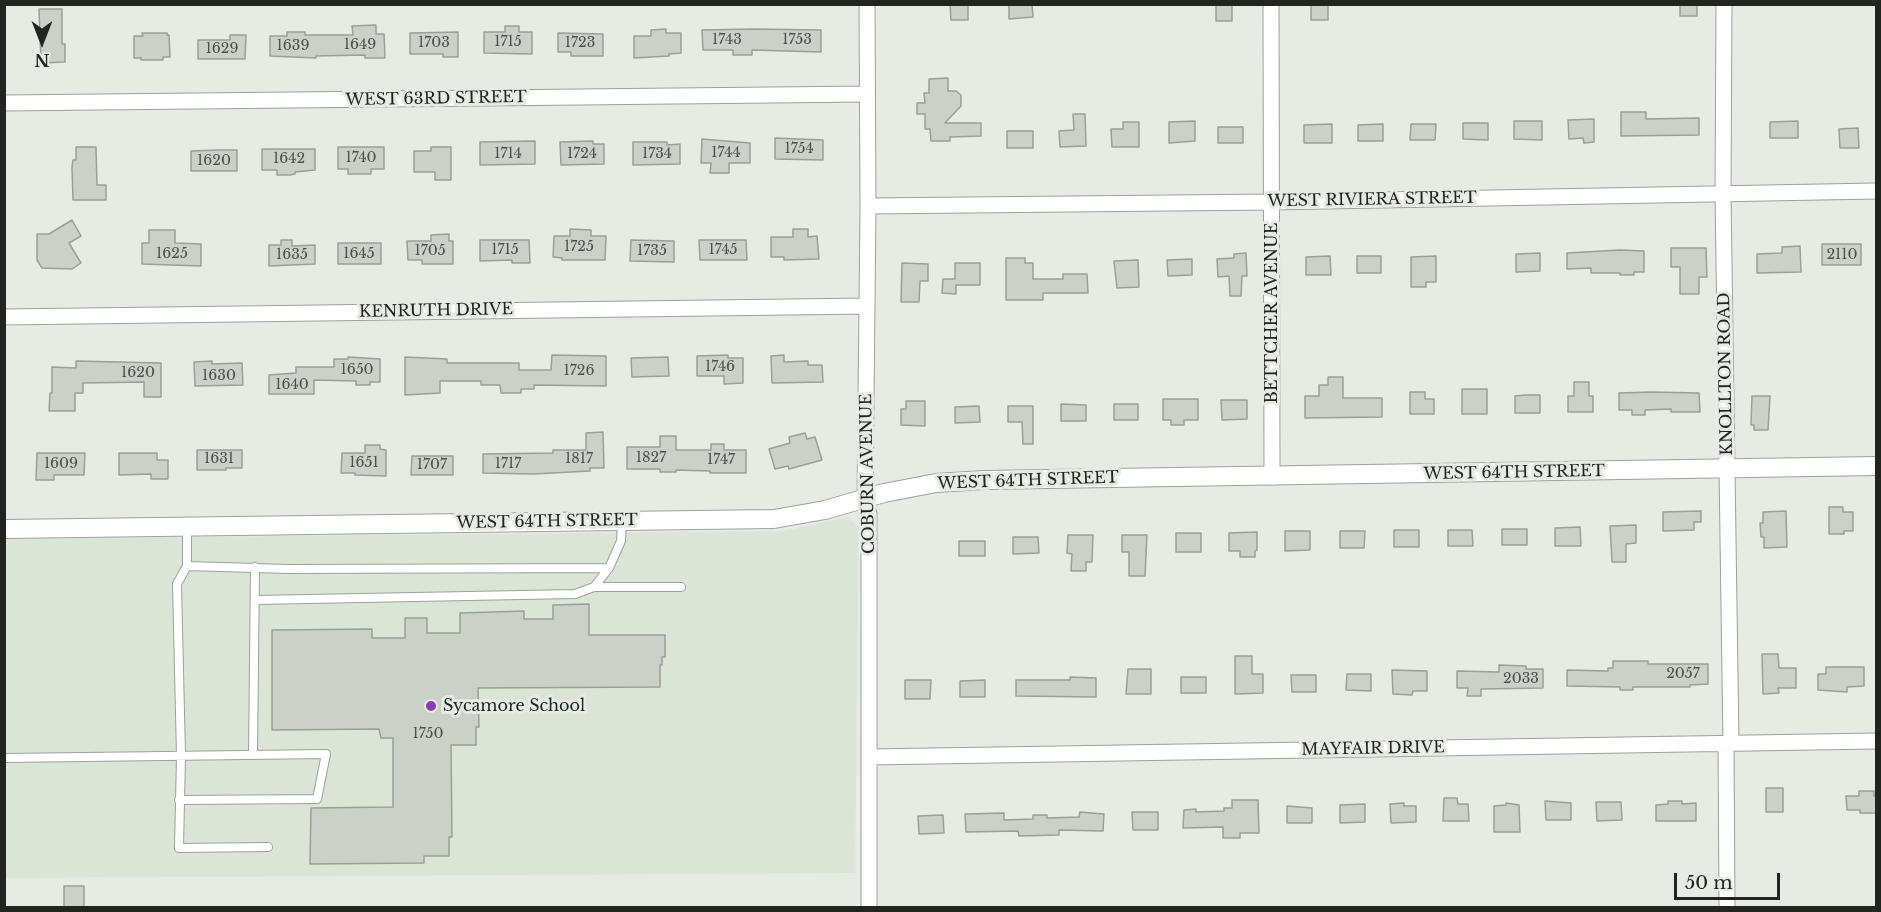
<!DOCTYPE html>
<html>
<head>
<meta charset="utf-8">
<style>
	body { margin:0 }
	#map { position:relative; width:1881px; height:912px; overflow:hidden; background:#e6ece4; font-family:"Libre Baskerville",serif }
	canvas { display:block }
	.frame { position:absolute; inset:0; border:6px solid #222421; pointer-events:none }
	.north { position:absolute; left:12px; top:12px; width:60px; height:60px; -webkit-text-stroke:4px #e6ece4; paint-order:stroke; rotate:180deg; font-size:16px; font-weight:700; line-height:24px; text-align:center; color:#222421 }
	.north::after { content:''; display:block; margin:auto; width:21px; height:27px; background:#222421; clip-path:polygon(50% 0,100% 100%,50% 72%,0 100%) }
	.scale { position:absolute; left:1674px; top:873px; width:106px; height:27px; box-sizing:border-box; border:3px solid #222421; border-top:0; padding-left:8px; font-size:18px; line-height:21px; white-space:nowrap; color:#222421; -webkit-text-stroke:4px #e6ece4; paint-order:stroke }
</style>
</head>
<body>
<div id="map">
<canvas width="1881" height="912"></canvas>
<div class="frame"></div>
<div class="north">N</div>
<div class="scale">50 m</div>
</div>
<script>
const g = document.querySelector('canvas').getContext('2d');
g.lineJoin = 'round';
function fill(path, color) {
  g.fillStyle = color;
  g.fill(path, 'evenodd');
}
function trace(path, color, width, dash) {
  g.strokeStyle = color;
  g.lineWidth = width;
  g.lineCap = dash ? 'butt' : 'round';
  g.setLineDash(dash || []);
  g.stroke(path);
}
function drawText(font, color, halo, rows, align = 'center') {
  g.font = font + ' "Libre Baskerville",serif';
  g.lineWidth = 6;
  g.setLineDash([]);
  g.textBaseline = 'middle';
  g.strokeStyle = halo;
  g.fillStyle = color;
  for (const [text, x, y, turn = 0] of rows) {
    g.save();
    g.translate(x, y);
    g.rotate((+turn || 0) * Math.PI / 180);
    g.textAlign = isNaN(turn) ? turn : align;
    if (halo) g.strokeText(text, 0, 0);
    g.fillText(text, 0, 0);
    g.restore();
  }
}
const built = new Path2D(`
	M848,517L859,528L855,873L5,878L4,539L784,531Z`);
const building = new Path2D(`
	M950,4H968V20H951Z
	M1009,4H1032L1033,17L1009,19Z
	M1216,4H1232V21H1216Z
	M1311,4H1328V20H1311Z
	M1680,4H1697V16H1680Z
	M39,9H62V44H65V62L41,63Z
	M376,25V34H384L385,58H365V55L316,56V58L270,56V36H287V32H305V35H353L352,26Z
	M505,26H519V32H532V54L484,53V32H505Z
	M666,29V33H681V53L669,54V56L634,58V36H651V30Z
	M752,29L821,30V52L752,50V55H733V50H703L702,30Z
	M458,32V57H443V54H410V33Z
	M142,33H167V35H169L170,57H163V60H141V58H134V36H143Z
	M558,33L603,34V56H571V52H558Z
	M230,35H246L245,59H198V40H230Z
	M948,78V91H956L961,95V106L945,123H981V136L950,137V141H931L930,129H925V114H917V103H925L924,93H929V79Z
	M1621,112H1646V119L1699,118V135L1621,136Z
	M1073,114H1085L1086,146L1060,147L1059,131L1074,130Z
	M1594,119V142L1584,143L1583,138L1569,139L1568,120Z
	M1195,121V141L1169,143V122Z
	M1514,121H1542V140L1514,139Z
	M1798,121V138H1770V122Z
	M1123,122H1139V147H1112L1111,129H1123Z
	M1463,123H1488V140L1463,139Z
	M1332,124V143H1304V125Z
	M1383,124V141H1358V125Z
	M1411,124H1436L1435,140H1410Z
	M1218,127H1243V143H1218Z
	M1858,128L1859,148H1840L1839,129Z
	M1007,131H1033V148H1007Z
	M775,138L823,140V160L775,159Z
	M702,139L750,143V163H729V173H710L711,163H701Z
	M535,141V164L480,165V142Z
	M593,141V144H604V164L561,165L560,142Z
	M633,142H667V145L680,144V164L633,165Z
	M76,147H96L97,185H106V200H73L72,167L73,160H76Z
	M338,147H384V169H371V174H348V169H338Z
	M431,147H451V180H435V172H414V151H431Z
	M262,149H315V170L295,172V174L290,175H277V170H262Z
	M218,150H237V171H191V151Z
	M72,220L81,236L69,243L81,263L72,269L42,268L37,260V234H49Z
	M570,229L591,230V236H606L605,260H562V258L553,257L554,236H570Z
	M793,229H808V237L817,236L819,259L784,260V257H771V237H793Z
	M149,230H175V243L201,244V266L142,264V243H149Z
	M449,234V241H453V264H422V260H408L407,241H431V235Z
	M281,240H292V246L315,245V264L269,266V245H281Z
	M480,240H529L530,263H512V260L480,261Z
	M631,240L674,241V262L630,261Z
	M699,240H746L747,260H700Z
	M338,243H381V264H338Z
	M1822,244H1861V265H1822Z
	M1800,246L1801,272L1757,273V254L1782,253V247Z
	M1671,248H1706L1707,277H1699V294H1680V267H1671Z
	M1620,250L1644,251V272H1634V275H1620V273H1591V268L1567,269V253Z
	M1246,253L1247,276H1242L1241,296H1230L1229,276L1218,277L1217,259L1234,258V254Z
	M1540,253V271L1516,272V254Z
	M1330,256L1331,275H1306V257Z
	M1357,256H1381V273H1357Z
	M1436,256V282H1426V287H1411V257Z
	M1006,258H1025V263H1033V279H1063V274H1087L1088,293H1043V300H1006Z
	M1192,259V275L1168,276L1167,260Z
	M1138,260L1139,287L1117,288L1114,261Z
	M902,263L928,264V281H920L919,302H901Z
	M955,263H980V285H956V294L942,293L943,279H955Z
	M552,355L606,356V386L534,385V389H521V393H501L500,385H481V381H440V393L405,395V357L447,359V363H519V370H551Z
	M728,355V358H743V383L724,384V376H697V356Z
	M784,355V362L808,361V365H822L823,382L772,383L771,356Z
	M348,357L380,359V382H370V385H356V381L314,380V394H269V375L296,373V367H334V359H348Z
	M668,357L669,376L632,377L631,358Z
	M76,361L161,363V397H144V382L83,383V393H75V411H49L50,393H52V367L76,368Z
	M212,361V364L242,363L243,385L195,386L194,362Z
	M1328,377H1343V398H1382V417L1305,418V396H1319V385H1328Z
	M1574,382H1589V396H1593V412H1568V396H1574Z
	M1462,389H1487V414H1462Z
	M1410,392H1425V399H1434V414H1410Z
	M1651,392L1699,393L1700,412H1671V409L1645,410V415H1632V410H1619V393Z
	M1525,395H1540V413H1515V396Z
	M1752,396H1770L1768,430H1754V425H1751Z
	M1163,399H1198V420H1184V425H1171V420H1163Z
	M1221,400H1247V419L1222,420Z
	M906,401H925V426L901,425V409H906Z
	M1061,404L1086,405V421H1061Z
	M1114,404H1138V420H1114Z
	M979,406L980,422L955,423V407Z
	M1008,406H1033V444H1023L1022,422H1008Z
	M603,432L604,468H590V471L533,474L483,473V454L553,453V450H586V433Z
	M805,433L807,439L815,437L822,460L789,469L788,466L775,469L769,449L790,443L789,437Z
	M660,436H676V450H711V444H724V450H746V473H710V471L676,470V472H660V469H627V447H660Z
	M365,445H380V449L386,450V476L355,475V473H341L342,453H365Z
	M197,450H242V468H226V470H197Z
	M37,453H85L84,475H54V480H36Z
	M119,453H157V460H168V479H151V474L119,475Z
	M412,456H453V475H411Z
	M1829,507H1843V512H1853V531H1844V534H1829Z
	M1701,511V522H1694V530L1663,531V512Z
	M1786,511L1787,547L1764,548V537H1761L1760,523H1763V512Z
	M1636,525V543L1626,544V562H1612L1610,526Z
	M1580,527L1581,546H1555V528Z
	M1502,529H1527V545H1502Z
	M1394,530H1419V547H1394Z
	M1448,530H1472L1473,546H1448Z
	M1285,531H1310V550L1285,551Z
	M1340,531H1365L1364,548H1340Z
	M1257,532V550L1255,551V557H1240V551H1229V533Z
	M1176,533H1201V552H1176Z
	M1068,535H1093L1092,562H1086V571H1071L1072,554L1067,553Z
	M1122,535H1147L1145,576H1129V552H1122Z
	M1013,537H1038L1039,553L1013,554Z
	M959,541H985V556H959Z
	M589,604V635H665V657H662V665H660V687L478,688L479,727H476V745H451L452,837H449V856H424V863L310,864L311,808L393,807V738H381L379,729L272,730V630L372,629V638H405V618H427V633H460V613L524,611V619H553V605Z
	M1762,654H1778L1779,668H1796V688H1778L1779,693L1763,694Z
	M1235,656H1252V674H1263V693L1235,694Z
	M1613,661H1648V664H1708V684L1690,685V687H1633V690H1620V687L1567,686V670L1608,671V668H1613Z
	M1499,665L1526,666V669H1543V688L1481,689V696H1467L1468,688H1457V671L1499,672Z
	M1826,667H1864V686L1847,687V692L1818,690V674H1826Z
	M1128,669H1151V694H1126Z
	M1392,670L1427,671V691H1413L1412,695L1393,694Z
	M1347,674H1371V691L1346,690Z
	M1291,675H1316V692H1292Z
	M1070,677L1096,678V697L1016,696V680H1070Z
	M1181,677H1206V693H1181Z
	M905,680H931L930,699H905Z
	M985,680V697H960V681Z
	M1766,788H1783V812H1766Z
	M1859,791H1874V796H1876V813H1860V810H1847L1846,796H1859Z
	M1444,798H1457L1458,804H1468L1469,821H1443Z
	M1232,800H1258L1259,833H1240V838H1223V827L1183,828L1184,810L1196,809V812L1224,811V808H1232Z
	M1545,801L1571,803V820H1546Z
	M1668,801H1682V804L1696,803V821H1656V805L1668,804Z
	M1596,802H1621L1622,820L1597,821Z
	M1404,803V806H1416V822L1391,823L1390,804Z
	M1506,803L1519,805L1520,832H1494V806L1506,805Z
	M1365,804V822L1340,823V805Z
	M1287,806L1312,808V823H1287Z
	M1080,812L1104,814L1103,831L1059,830V835L1019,836L1018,831L966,832L965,814L1004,813V820L1033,819V815H1047V818L1079,817Z
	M1132,812H1158V830H1133Z
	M943,815L944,833L919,834L918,816Z
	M64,886H84V908H64Z`);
const service = new Path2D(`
	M187,527V566L177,584L181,756L179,848L268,847
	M187,566L288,569L609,568L621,541L622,521
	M594,587H681
	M255,600L575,594L594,587L609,568
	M253,755L255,567
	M4,758L326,754L317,799L179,800`);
const minor = new Path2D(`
	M867,4L868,206L865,498L869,514V908
	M1271,4L1272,477
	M1724,4L1723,194L1731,743
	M4,103L867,94
	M868,206L1271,202L1876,191
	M4,317L867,306
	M1726,743L1727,908
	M869,757L1876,741`);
const tertiary = new Path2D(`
	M4,529L774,519L825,510L884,493L936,483L984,480L1876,466`);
const markers = [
	[431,706,6,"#903cab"]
];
const numberNames = [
	["1743",727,40],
	["1753",797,40],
	["1715",508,42],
	["1703",434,43],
	["1723",580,43],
	["1649",360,45],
	["1639",293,46],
	["1629",222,49],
	["1754",799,149],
	["1744",726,153],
	["1714",508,154],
	["1724",582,154],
	["1734",657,154],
	["1740",361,158],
	["1642",289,159],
	["1620",214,161],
	["1725",579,247],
	["1715",505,250],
	["1745",723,250],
	["1705",430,251],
	["1735",652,251],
	["1625",172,254],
	["1645",359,254],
	["1635",292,255],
	["2110",1842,255],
	["1746",720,367],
	["1650",357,370],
	["1726",579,371],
	["1620",138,373],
	["1630",219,376],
	["1640",292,385],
	["1827",651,458],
	["1631",219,459],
	["1817",579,459],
	["1747",721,460],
	["1651",364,463],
	["1609",61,464],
	["1717",508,464],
	["1707",432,465],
	["2057",1683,674],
	["2033",1521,679],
	["1750",428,734]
];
const streetNames = [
	["WEST 63RD STREET",436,99,-1],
	["WEST RIVIERA STREET",1372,200,-1],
	["KENRUTH DRIVE",436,311,-1],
	["BETTCHER AVENUE",1272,313,-90],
	["KNOLLTON ROAD",1726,374,-91],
	["WEST 64TH STREET",1514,473,-1],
	["COBURN AVENUE",868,474,-91],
	["WEST 64TH STREET",1028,481,-2],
	["WEST 64TH STREET",547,522,-1],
	["MAYFAIR DRIVE",1373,749,-1]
];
const poiNames = [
	["Sycamore School",443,706]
];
fill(built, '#dae5d6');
fill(building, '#cbd1c9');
trace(building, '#9a9f98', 1.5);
trace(service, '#9ca19a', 10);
trace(minor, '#9ca19a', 17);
trace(tertiary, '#9ca19a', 20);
trace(service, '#fff', 8);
trace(minor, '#fff', 15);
trace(tertiary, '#fff', 18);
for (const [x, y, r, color] of markers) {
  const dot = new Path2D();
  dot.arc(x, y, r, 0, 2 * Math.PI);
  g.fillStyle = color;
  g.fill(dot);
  trace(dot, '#e6ece4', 2);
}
drawText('14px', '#4c4f4b', null, numberNames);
drawText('16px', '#222421', '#e6ece4', streetNames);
drawText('16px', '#222421', '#e6ece4', poiNames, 'left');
</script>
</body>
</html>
